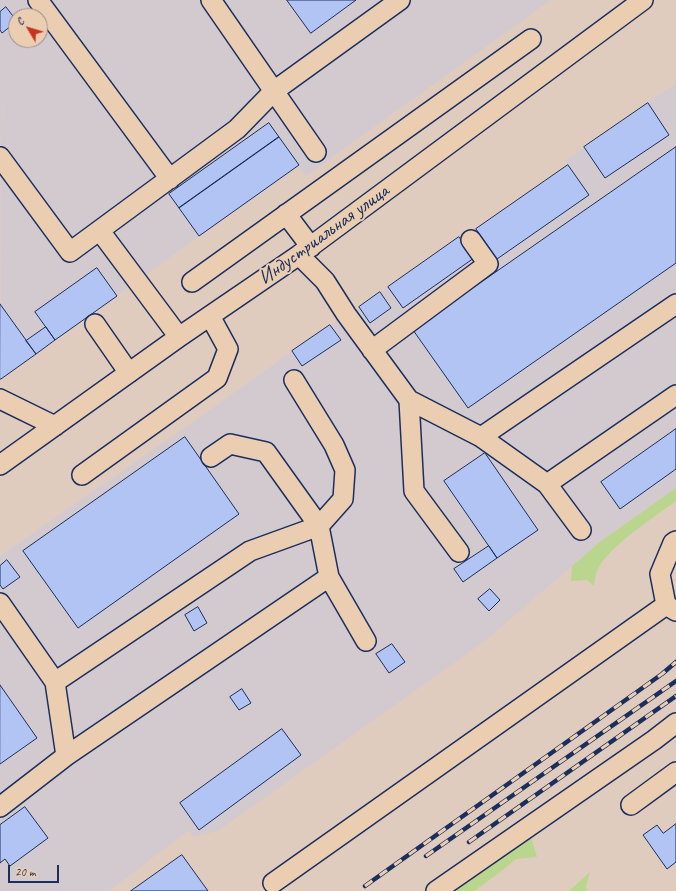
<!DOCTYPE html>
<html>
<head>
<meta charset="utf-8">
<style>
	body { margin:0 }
	#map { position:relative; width:676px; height:891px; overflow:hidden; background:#e0ccbf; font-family:Caveat,sans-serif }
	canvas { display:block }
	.north { position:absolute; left:8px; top:8px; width:40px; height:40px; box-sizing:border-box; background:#ebceb2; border:1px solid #988e90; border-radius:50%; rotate:308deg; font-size:11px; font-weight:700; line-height:16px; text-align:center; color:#1b2f5e }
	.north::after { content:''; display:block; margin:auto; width:14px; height:18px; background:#c8321e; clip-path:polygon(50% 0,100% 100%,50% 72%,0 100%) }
	.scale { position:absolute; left:8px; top:865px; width:51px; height:18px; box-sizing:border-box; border:2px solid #1b2f5e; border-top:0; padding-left:5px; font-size:12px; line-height:14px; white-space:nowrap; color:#1b2f5e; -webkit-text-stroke:3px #ebceb2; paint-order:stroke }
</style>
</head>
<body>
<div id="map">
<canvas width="676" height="891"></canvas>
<div class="north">С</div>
<div class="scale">20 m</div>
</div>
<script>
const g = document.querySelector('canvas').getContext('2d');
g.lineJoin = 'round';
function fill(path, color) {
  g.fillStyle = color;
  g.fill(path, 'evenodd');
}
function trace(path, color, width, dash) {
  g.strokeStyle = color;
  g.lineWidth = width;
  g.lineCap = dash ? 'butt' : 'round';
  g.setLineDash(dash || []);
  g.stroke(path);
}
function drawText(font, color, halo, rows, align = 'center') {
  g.font = font + ' Caveat,sans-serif';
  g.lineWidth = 4;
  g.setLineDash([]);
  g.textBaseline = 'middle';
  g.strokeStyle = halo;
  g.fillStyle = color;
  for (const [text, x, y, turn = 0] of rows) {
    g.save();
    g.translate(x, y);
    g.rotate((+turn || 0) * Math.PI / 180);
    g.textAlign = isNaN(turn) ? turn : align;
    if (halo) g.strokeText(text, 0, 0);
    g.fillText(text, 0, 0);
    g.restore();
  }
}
const built = new Path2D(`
	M0,0H551L306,176L298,165L1,379ZM16,16H40V40H16Z
	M676,83V488L601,541L485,641L218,831L193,837L189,830L109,891H0V556L234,393L292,351L359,307L459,237L476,229L497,258L589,195L565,161Z`);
const green = new Path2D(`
	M676,488V501C655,517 607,547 597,571C595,575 595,581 594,586L587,580L571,581L572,566L601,541Z
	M531,837L537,857L516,859L495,876L474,891H446L505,851Z
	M590,872L586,887L587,891H569Z`);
const building = new Path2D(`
	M287,0H356L311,33Z
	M6,7L16,20V22L2,33L0,30V12Z
	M648,103L669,135L605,178L584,147Z
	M269,123L279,137L179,208L169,194Z
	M279,137L299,165L199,236L179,208Z
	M676,147V263L468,408L413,330Z
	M568,165L589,195L497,259L476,229Z
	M459,237L474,258L403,308L388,287Z
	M97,268L117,296L55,340L35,312Z
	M380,292L391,308L370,323L359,307Z
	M0,304L36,354L1,379H0Z
	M330,325L341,340L302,366L292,351Z
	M46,327L55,340L36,354L26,341Z
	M676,429V469L620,509L601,482Z
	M185,437L239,514L78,628L23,551Z
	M485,453L538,530L497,558L444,481Z
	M489,546L497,558L463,582L454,569Z
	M7,560L20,577L3,589L0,585V566Z
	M490,589L500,600L489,611L478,599Z
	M198,607L207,623L194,631L185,615Z
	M392,644L405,662L389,673L376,654Z
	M0,685L37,738L0,764Z
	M242,689L251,703L239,710L230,697Z
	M282,729L301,755L199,830L180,803Z
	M25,807L48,838L10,866L5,859L0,863V825Z
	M676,824V862L667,869L643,835L657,825L663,833Z
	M182,855L208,891H131Z`);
const minor = new Path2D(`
	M38,0L170,179
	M211,0L316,152
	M0,157L70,252L237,129L274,91L400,0
	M286,214L311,247
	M100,231L179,337
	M299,255L325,281L346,314L409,400L481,437L547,484L676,395
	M192,282L531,39
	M95,324L129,373
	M372,350L488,264L471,240
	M0,399L55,426
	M409,400L414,491L459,552
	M481,437L676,304
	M0,465L179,337L299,255L643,0
	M82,475L217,378L228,349L210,316
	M547,484L581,530
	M676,541L673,543L660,574L666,605L676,611
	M329,577L366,641
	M0,603L55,682L66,756
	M55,682L250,551L319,526L343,499L345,470L334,445L294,380
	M631,805L676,772
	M0,807L66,756L329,577L319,526L266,452L230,444L211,457
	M273,883L666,605
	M436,891L654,740L676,723`);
const rail = new Path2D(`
	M469,842L676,696
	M426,856L676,681
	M365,886L662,674L676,662`);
const streetNames = [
	["Индустриальная улица",324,235,-36]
];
fill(built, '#d2cacf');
fill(green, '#bad58d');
fill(building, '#b2c4f3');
trace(building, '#1b2f5e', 1);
trace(minor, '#1b2f5e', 22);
trace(minor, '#ebceb2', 19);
trace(rail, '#1b2f5e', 4.5);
trace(rail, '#ebceb2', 3, [9]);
drawText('20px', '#1b2f5e', '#ebceb2', streetNames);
</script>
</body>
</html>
